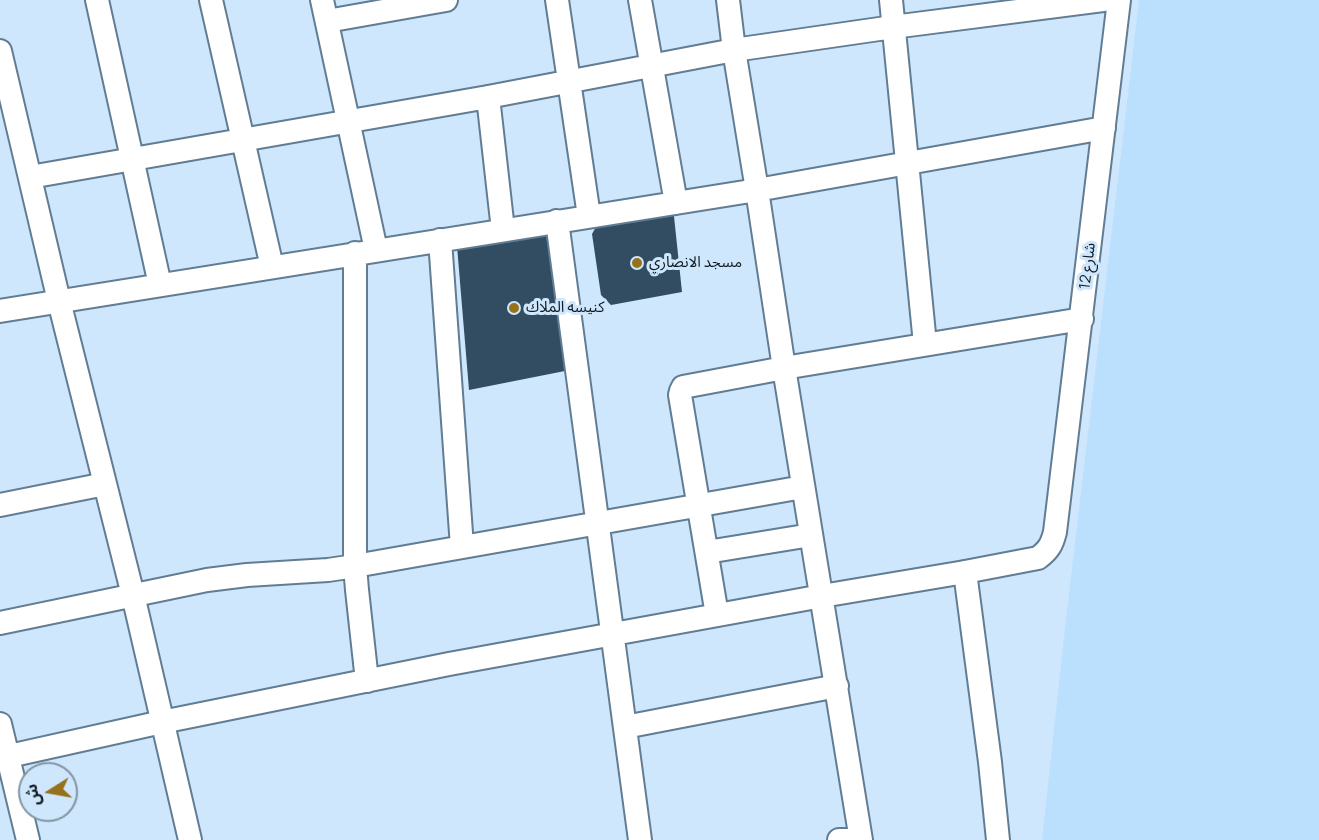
<!DOCTYPE html>
<html>
<head>
<meta charset="utf-8">
<style>
	body { margin:0 }
	#map { position:relative; width:1319px; height:840px; overflow:hidden; background:#cfe7fc; font-family:Manrope,"Noto Sans Arabic",sans-serif }
	canvas { display:block }
	.north { position:absolute; left:18px; top:762px; width:60px; height:60px; box-sizing:border-box; background:#cfe7fc; border:2px solid #8395a5; border-radius:50%; rotate:259deg; font-size:16px; font-weight:700; line-height:24px; text-align:center; color:#101b23 }
	.north::after { content:''; display:block; margin:auto; width:21px; height:27px; background:#98711c; clip-path:polygon(50% 0,100% 100%,50% 72%,0 100%) }
</style>
</head>
<body>
<div id="map">
<canvas width="1319" height="840"></canvas>
<div class="north">ش</div>
</div>
<script>
const g = document.querySelector('canvas').getContext('2d');
g.lineJoin = 'round';
function fill(path, color) {
  g.fillStyle = color;
  g.fill(path, 'evenodd');
}
function trace(path, color, width, dash) {
  g.strokeStyle = color;
  g.lineWidth = width;
  g.lineCap = dash ? 'butt' : 'round';
  g.setLineDash(dash || []);
  g.stroke(path);
}
function drawText(font, color, halo, rows, align = 'center') {
  g.font = font + ' Manrope,"Noto Sans Arabic",sans-serif';
  g.lineWidth = 6;
  g.setLineDash([]);
  g.textBaseline = 'middle';
  g.strokeStyle = halo;
  g.fillStyle = color;
  for (const [text, x, y, turn = 0] of rows) {
    g.save();
    g.translate(x, y);
    g.rotate((+turn || 0) * Math.PI / 180);
    g.textAlign = isNaN(turn) ? turn : align;
    if (halo) g.strokeText(text, 0, 0);
    g.fillText(text, 0, 0);
    g.restore();
  }
}
const built = new Path2D(`
	M1139,0H1319V840H1042L1065,628Z`);
const building = new Path2D(`
	M673,207L682,292L611,305L601,295L592,234L600,220Z
	M552,227L575,369L469,390L457,246Z`);
const minor = new Path2D(`
	M97,0L160,285
	M211,0L272,267
	M322,0L376,250
	M557,0L589,216
	M640,0L676,203
	M728,0L734,50L757,190L784,368L861,840
	M891,0L925,344
	M327,21L446,0
	M0,51L59,301L133,595L190,840
	M488,97L503,230
	M30,177L488,97L734,50L893,27L1103,0
	M557,221L640,840
	M440,240L462,547
	M355,253V566L357,590L367,681
	M0,311L757,190L1104,128
	M0,505L105,484
	M707,552L811,535
	M965,572L990,762L998,840
	M717,615L680,395L681,391L683,387L784,368L1082,319
	M0,623L207,580L247,575L328,570L355,566L803,487
	M0,724L28,840
	M625,727L837,686
	M0,758L162,722L449,664L822,596L965,572L1038,558C1049,550 1052,544 1055,532L1119,0
	M839,840H861`);
const markers = [
	[637,263,6,"#98711c"],
	[514,308,6,"#98711c"]
];
const poiNames = [
	["مسجد الانصاري",649,263],
	["كنيسه الملاك",526,308]
];
const streetNames = [
	["شارع 12",1088,266,-83]
];
fill(built, '#bbe0fe');
fill(building, '#324c61');
trace(minor, '#627d93', 26);
trace(minor, '#fff', 22);
for (const [x, y, r, color] of markers) {
  const dot = new Path2D();
  dot.arc(x, y, r, 0, 2 * Math.PI);
  g.fillStyle = color;
  g.fill(dot);
  trace(dot, '#cfe7fc', 2);
}
drawText('15px', '#101b23', '#cfe7fc', poiNames, 'left');
drawText('15px', '#101b23', '#cfe7fc', streetNames);
</script>
</body>
</html>
